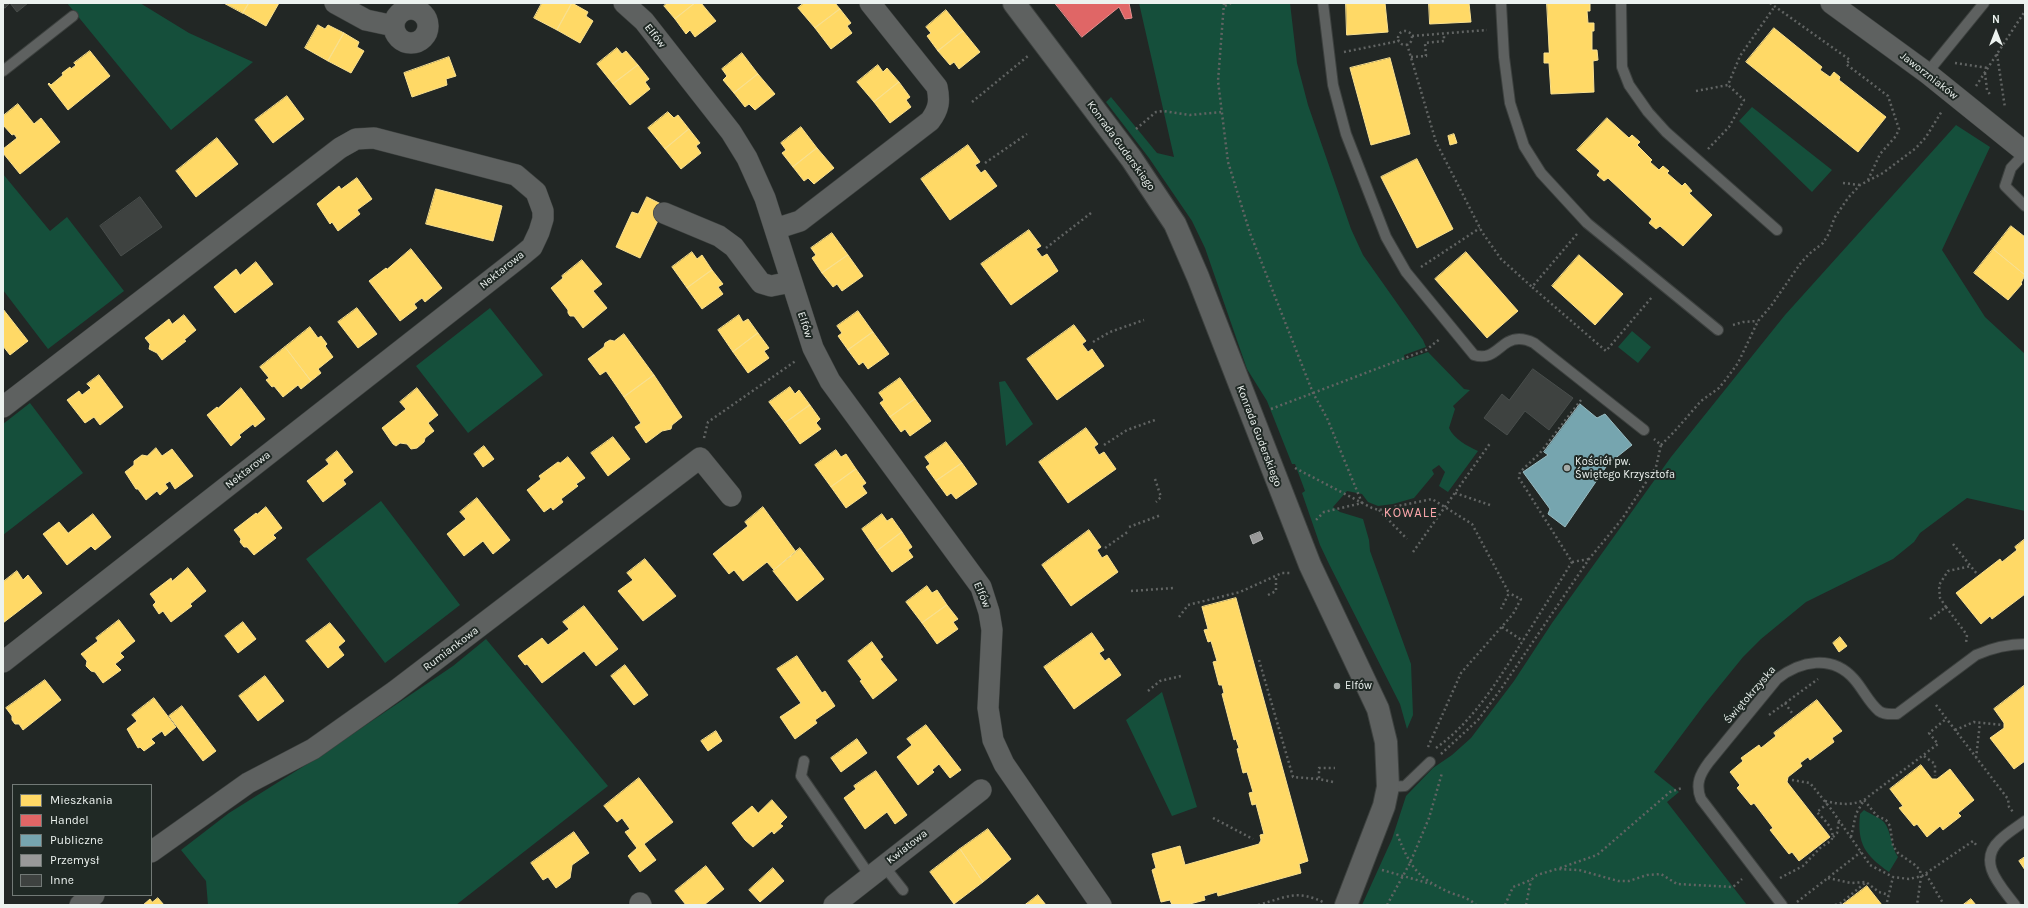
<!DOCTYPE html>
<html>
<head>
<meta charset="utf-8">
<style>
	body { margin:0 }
	#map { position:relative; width:2028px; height:908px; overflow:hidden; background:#222725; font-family:Karla,sans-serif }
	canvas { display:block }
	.frame { position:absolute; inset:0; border:4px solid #ecf2ef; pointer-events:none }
	.legend { position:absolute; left:12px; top:784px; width:140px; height:112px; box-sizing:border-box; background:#202925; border:1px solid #727976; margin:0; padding:5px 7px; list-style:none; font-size:12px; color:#ecf2ef }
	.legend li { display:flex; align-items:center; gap:8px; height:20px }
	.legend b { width:20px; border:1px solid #727976 }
	.north { position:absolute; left:1976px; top:12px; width:40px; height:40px; -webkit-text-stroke:3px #202925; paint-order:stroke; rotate:0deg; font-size:11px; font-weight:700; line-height:16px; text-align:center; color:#ecf2ef }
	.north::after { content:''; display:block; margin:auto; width:14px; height:18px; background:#ecf2ef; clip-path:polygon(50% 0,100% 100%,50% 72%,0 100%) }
</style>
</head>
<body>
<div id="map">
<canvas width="2028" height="908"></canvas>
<div class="frame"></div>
<ul class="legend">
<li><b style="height:11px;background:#ffd966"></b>Mieszkania</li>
<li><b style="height:11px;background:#e06666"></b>Handel</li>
<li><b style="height:11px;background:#76a5af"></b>Publiczne</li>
<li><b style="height:11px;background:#999"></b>Przemysł</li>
<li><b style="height:11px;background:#3e4240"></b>Inne</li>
</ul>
<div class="north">N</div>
</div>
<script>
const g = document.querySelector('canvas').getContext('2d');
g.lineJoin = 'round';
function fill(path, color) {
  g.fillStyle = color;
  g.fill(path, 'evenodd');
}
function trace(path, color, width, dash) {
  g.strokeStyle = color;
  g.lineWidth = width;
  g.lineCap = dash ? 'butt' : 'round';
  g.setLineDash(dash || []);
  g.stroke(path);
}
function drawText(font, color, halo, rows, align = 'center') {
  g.font = font + ' Karla,sans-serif';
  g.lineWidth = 4;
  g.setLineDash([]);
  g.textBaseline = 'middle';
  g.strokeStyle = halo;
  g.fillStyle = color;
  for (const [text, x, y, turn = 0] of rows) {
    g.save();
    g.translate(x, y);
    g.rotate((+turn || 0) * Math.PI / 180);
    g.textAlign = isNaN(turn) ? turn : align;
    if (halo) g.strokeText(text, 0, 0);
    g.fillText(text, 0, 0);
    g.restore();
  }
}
const green = new Path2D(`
	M67,3H140L189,33L253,62L171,130Z
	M1139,3H1290L1297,63L1308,105L1351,229L1363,255L1423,340L1426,347L1404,355L1405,360L1428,352L1464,389L1470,390L1453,406L1455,409L1449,428C1454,439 1467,446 1478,451L1448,492L1439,486L1445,472L1439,465L1432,470L1434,474L1414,498L1393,504L1378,506L1368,502L1362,494L1347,491L1333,507L1340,512L1363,519L1369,540L1370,551L1411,664L1413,715L1407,729L1400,704L1330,566L1320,545L1302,493L1305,491L1295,464H1292L1267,401L1247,369L1205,248L1192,221L1149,158L1106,102L1111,97L1157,153L1174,157Z
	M1752,107L1832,170L1812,192L1739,121Z
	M1956,125L1990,147L1942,250L1985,317L2025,354V511L1967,498L1920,533L1914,542L1893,559L1806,602L1761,639L1743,657L1704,705L1654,772L1679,792L1667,802L1747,905H1362L1392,839L1406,796L1433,768L1452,755L1471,738L1514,681L1552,623L1671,457L1785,315Z
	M3,174L50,231L67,217L124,291L48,349L3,290Z
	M490,308L543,375L468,433L416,366Z
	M1632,331L1651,347L1638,363L1618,347Z
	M1005,381L1033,424L1006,446L999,382Z
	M30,403L83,473L3,535V424Z
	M381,501L460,605L385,663L306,559Z
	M486,639L608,786L456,905H208L206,881L181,850L229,813L320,756L453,666Z
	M1162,692L1197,807L1172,816L1126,720Z
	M1864,810C1870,814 1879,817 1884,822C1891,830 1891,847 1898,857L1889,872C1865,855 1857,844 1860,814Z`);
const homes = new Path2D(`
	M224,3H249L243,13Z
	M249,3H279L266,26L243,13Z
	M542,3H572L557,30L534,18Z
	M572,3L588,12L586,16L593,21L580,43L557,30Z
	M667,3H695L675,19L664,6Z
	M695,3H701L716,21L695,37L690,30L686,34L675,19Z
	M804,3H835L840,9L815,28L798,8Z
	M1346,3H1385L1388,32L1347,35Z
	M1429,3H1469L1471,22L1430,24Z
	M1547,3H1590V11H1587L1588,23H1594V31H1592V50H1597L1598,60L1593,61L1594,92L1551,94L1549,63H1544V53H1549Z
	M840,9L851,23L847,26L852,33L831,49L815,28Z
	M946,10L963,31L938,51L927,36L931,33L926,27Z
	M318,25L325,29L328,25L344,33L328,61L305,48Z
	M1774,28L1822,67L1820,70L1830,77L1834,72L1840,77L1839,80L1886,117L1858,152L1746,62Z
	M963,31L980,52L959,69L954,62L950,65L938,51Z
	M344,33L359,42L357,47L364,51L351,73L328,61Z
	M617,48L622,54L626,51L638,65L613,84L597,64Z
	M90,51L110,76L68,110L48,84L49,83L51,85L63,75L62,73L70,67L71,69L76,65L74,63Z
	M742,53L758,74L734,93L723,80L727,76L722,69Z
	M449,57L456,76L446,79L447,85L412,97L404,73Z
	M1390,58L1410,134L1371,145L1350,68Z
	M638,65L649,79L645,82L650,89L630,105L613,84Z
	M878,65L883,72L887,68L899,82L874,102L857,82Z
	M758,74L775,94L755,110L749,104L745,107L734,93Z
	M899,82L910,97L906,100L911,107L890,123L874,102Z
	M287,96L304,119L273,143L255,120Z
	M18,104L34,124L41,118L60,142L20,174L3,153V149L17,138L14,134L12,135L3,125V116Z
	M668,112L674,118L678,115L689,129L665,149L648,128Z
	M1607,118L1629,138L1632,135L1640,142L1637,145L1652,160L1650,162L1659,170L1663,166L1669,171L1667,173L1682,186L1685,183L1692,191L1689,193L1712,215L1683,246L1660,226L1656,229L1649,223L1652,219L1608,178L1604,181L1597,175L1600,171L1577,150Z
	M801,127L817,148L793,167L782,153L786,150L781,143Z
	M689,129L700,143L696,146L701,153L681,169L665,149Z
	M1454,134L1457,143L1450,145L1448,136Z
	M217,138L238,164L196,197L176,171Z
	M968,145L980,162L975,165L981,173L985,170L997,186L950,220L921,179Z
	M817,148L834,168L814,184L808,178L804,181L793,167Z
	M1417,159L1453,229L1417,248L1381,177Z
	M357,178L372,199L357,210L360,214L338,231L332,222L330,224L317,204L339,186L341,189Z
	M436,189L502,206L493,241L426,224Z
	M647,197L665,206L640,258L616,247L632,212L638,214Z
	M2011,226L2025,237V275L1993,249Z
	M1029,230L1041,246L1036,249L1042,257L1047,254L1058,271L1011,305L981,264Z
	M832,233L848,255L822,273L812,258L816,255L811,248Z
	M411,249L442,288L425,302L422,298L414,304L417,308L400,321L369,281L386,268L387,269Z
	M1993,249L2025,275L2021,283L2022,284L2008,300L1974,273Z
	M692,252L697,259L702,255L712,270L687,288L672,267Z
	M1466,252L1518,311L1487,338L1435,279Z
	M848,255L863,276L842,291L837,284L833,287L822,273Z
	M1579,255L1623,294L1595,325L1552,286Z
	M582,260L602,284L593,291L607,308L583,328L574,316H570L568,313V310L551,288L563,278L562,276Z
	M256,262L273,284L235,313L214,287L236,269L240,275Z
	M712,270L723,284L718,287L723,294L702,309L687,288Z
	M357,308L377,334L358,348L338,322Z
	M3,309L28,341L10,355L3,346Z
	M858,311L873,332L848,350L838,336L842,333L837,326Z
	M184,315L196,330L184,340L186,341L162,360L157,353L149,349L150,344L145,338L169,319L172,324Z
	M739,315L743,322L748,319L758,333L733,352L718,330Z
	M1074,325L1086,341L1082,344L1088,352L1092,349L1104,366L1057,400L1027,359Z
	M310,327L318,338L321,336L327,344L325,346L333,357L318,369L321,373L311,381L285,347Z
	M873,332L889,354L868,369L863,362L859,365L848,350Z
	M758,333L769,348L764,351L769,358L748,373L733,352Z
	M624,334L654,375L624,397L606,371L600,375L588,359L604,347L605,343L610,340L614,341Z
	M285,347L311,381L301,389L298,385L283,397L274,386L272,387L266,380L269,378L260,367Z
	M99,375L123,407L100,425L94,417L85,423L67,400L79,391L82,395L91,388L87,384Z
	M654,375L682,417L672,425L671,429L662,431L646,443L635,427L641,423L624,397Z
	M900,378L915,399L890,417L880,403L884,400L879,393Z
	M790,387L795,394L799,390L810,405L785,423L769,402Z
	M241,388L265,419L255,427L253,424L239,435L241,437L231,446L207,415L217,407L218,408Z
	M417,388L438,415L428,423L434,431L425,438L424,442L417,448L411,449L407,444L400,443L396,446L393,444L382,428L406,409L400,402Z
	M915,399L931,421L910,436L905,429L901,432L890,417Z
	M810,405L820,419L816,423L821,429L800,444L785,423Z
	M1086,428L1098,444L1094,447L1099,455L1104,452L1116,469L1068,503L1039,462Z
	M613,437L630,459L608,476L591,453Z
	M946,442L962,463L936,481L926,467L930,464L925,457Z
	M484,446L494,459L483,467L474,454Z
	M156,448L162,456L172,449L193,476L175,489L170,481L165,484L168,488L160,495L157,491L146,500L138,489H136L125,472L134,465V461L142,455L147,456Z
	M836,450L841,457L846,454L856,469L831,487L815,465Z
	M337,451L353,472L343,480L346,484L323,502L307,481L329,464L326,460Z
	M568,457L585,478L576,484L578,486L561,499L563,502L553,510L551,507L544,512L527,490L541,479L539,476L558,462L560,463Z
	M962,463L977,484L956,499L951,493L947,496L936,481Z
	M856,469L866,483L862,486L867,493L846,508L831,487Z
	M477,498L510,540L493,554L483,541L464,556L447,534L466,519L460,512Z
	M266,507L282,528L273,535L276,538L254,555L247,547H244L240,542L241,539L234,530L256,513L257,514Z
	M763,507L796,552L774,570L767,562L743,581L734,570L729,574L713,554L748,526L745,522Z
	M93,514L111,537L95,550L91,546L67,565L43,534L59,522L68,533Z
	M882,514L887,521L892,518L902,532L877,551L862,529Z
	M1089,530L1101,547L1097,550L1102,558L1107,555L1118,572L1071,606L1042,565Z
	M902,532L912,547L908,550L913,557L892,572L877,551Z
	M2025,539V594L1992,619L1990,616L1981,624L1956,593L2000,559L2002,562L2017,550L2015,547Z
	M800,548L824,579L797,601L773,571Z
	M645,559L676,596L643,621L618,591L633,580L627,573Z
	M188,568L206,591L190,604L192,606L171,622L163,611L159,614L153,605L156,602L150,594L171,578L172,581Z
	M17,571L23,580L28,575L42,593L3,623V582Z
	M927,586L932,593L937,590L947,605L922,623L906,602Z
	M1236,598L1308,861L1299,864L1301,873L1218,896L1217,892L1204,896L1205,900L1186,905H1172L1170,900L1161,902L1152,870L1156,868L1152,854L1180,846L1185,865L1259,844L1261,840L1260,835L1264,834L1256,804L1252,805L1249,793L1253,792L1247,772L1243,773L1237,749L1239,748L1236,739L1234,740L1222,694L1224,693L1222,685H1219L1213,662L1217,661L1211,641L1208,642L1204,630L1208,629L1202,607Z
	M947,605L958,619L953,622L958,629L937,644L922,623Z
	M584,606L618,649L596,666L584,651L542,683L527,664L525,665L518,656L542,638L548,645L569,629L563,622Z
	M119,620L135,641L120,653L124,657L115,664L121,670L103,683L95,672L91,671L86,666L87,661L81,654L98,641L96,638Z
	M243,622L256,639L238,653L225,636Z
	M330,623L345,641L338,647L344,655L328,668L306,641Z
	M1092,633L1104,650L1099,653L1105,661L1109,658L1121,675L1074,709L1044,667Z
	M1840,637L1847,646L1839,652L1833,643Z
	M872,642L883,657L880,659L897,680L873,699L860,681L862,680L848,661Z
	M797,656L822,693L825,691L835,706L815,720L817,723L795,739L780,717L801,703L777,669Z
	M625,665L648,695L634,705L611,676Z
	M265,676L284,701L258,721L239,696Z
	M45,680L61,700L23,730L19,724H15L12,720V716L6,708Z
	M2025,685V761L2014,769L1990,738L2004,728V723L1994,709Z
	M154,698L176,727L165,736L162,731L151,739L155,743L144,751L140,747L138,748L127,729L137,721L132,715Z
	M1817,700L1842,731L1832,738L1834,742L1810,760L1808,757L1800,763L1802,766L1788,777L1787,782L1830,837L1799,861L1792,852L1789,854L1770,830L1773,828L1754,803L1751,805L1737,788L1740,785L1730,772L1743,761L1741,758L1759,745L1761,748L1776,736L1774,733Z
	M182,706L216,751L203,761L169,716Z
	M926,725L961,770L950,778L939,764L932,770L934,772L918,785L897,757L912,745L907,739Z
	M716,731L722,741L708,751L701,741Z
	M857,739L867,753L841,772L831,758Z
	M1921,765L1932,779H1937L1950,769L1974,800L1958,813L1961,816L1943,830L1940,826L1927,837L1917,824L1914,826L1899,808L1903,806L1890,789Z
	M876,771L907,815L895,824L887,812L865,829L844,798L856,789L854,786Z
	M639,778L673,822L644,844L656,860L640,872L628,856L637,848L625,832L630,829L622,818L617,822L604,806Z
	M772,800L787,817L780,824L783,826L774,834L772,831L753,847L745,840L732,823L752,806L758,813Z
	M988,829L1011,859L983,882L960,849Z
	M574,832L589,853L572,865L570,878L556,888L548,877L543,880L531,863Z
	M960,849L983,882L954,904L930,872Z
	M2025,857V870L2019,861Z
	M706,866L724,889L704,905H686L675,891Z
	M773,868L784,881L760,902L749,890Z
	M1867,886L1882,905H1842Z
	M1038,895L1046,905H1025Z
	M158,898L164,905H143L150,899L152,902Z
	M1971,899L1976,905H1963Z`);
const shops = new Path2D(`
	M1055,3H1129L1132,18L1125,19L1119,7L1082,37Z`);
const public = new Path2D(`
	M1580,404L1597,418L1605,414L1632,445L1608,464L1565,527L1548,514L1550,509L1523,472L1548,455L1544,452Z`);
const industry = new Path2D(`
	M1260,532L1263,539L1253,544L1250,536Z`);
const building = new Path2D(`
	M3,3H28L17,12L10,3L5,8Z
	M140,197L162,227L121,256L100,226Z
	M1533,369L1573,398L1549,430L1525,411L1507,435L1484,418L1502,394L1509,400Z`);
const path = new Path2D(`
	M1224,3L1218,81L1228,162L1250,233L1313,393L1327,418L1362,503L1324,512L1316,520
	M1770,3L1850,60L1846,64L1888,96L1899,129L1896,136L1880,154L1868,180
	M1225,6L1231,3
	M422,12L427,3
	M1398 38a7 7 0 1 1 14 0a7 7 0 1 1-14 0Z
	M1412,36L1487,30
	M1407,44L1436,142L1482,232L1501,259L1532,287
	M1344,52L1399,41
	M1997,54L2005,108
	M1411,57L1426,56L1425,43L1444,41V34
	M1955,63L1988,68
	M1985,73L1987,90L1991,96
	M1976,86L2025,11
	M1696,91L1728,85L1740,56L1775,6
	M972,102L1028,56
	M1136,129L1156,112L1163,111L1190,115L1221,112
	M1708,149L1729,127L1744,100L1728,85
	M985,163L1027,134
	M1843,183L1860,185
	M1577,234L1532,287L1606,351L1652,297
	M1046,248L1091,213
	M1421,267L1480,228
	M1733,325L1743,322L1758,321
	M1093,342L1110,332L1144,320
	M1271,409L1426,350L1441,338
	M704,438L708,422L797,360
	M1104,445L1127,430L1155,420
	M1661,445L1674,432L1701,401L1719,388L1727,378L1738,363L1758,321L1771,306L1800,264L1809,254L1823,243L1828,235L1835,217L1848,198L1860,185L1883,173L1916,148L1926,137L1942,111
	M1295,468L1372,508L1379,510L1432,499L1472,524L1509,593L1501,609
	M1155,479L1161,497L1156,502
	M1455,493L1490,505
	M1379,510L1407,539
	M1129,527L1161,515
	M1953,544L1977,574
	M1105,548L1129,531
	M1413,552L1491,442
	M1572,562L1589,559
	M1131,591L1174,588
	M1268,595L1276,591V575
	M1946,607L1940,598L1939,585L1948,571L1971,566
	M1179,617L1188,605L1240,592L1282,573H1290
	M1930,619L1946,607L1967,635L1966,643
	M1502,627L1523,641
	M1259,660L1293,777L1319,779
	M1148,691L1160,681L1181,676
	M1785,703L1792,713
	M1936,705L2008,799L2009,807L2013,812
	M1769,715L1818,679
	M1955,730L1974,722L2002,725
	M1428,747L1461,673L1513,614L1521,599L1509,593
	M1436,748C1473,722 1499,679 1522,642C1539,615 1556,588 1572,562L1519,478L1520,472L1540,453L1581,400
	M1441,754L1478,720L1501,689L1589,559L1622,519L1656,467L1661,445L1654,439
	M1924,756L1935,764V776
	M1976,758L1980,723
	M1792,780L1810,783L1831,809L1870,865L1893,877L1909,879L1922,876L1973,841L1977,846
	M1333,782L1319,779V768H1335
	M1825,801C1839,804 1851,806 1864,800L1938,744L1929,733L1946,719
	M1213,818L1253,839
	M1397,834C1411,868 1417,878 1451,893C1460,896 1469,898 1476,905
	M1833,837L1837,833L1839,820
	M1851,837L1856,814L1864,800L1877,816L1886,820L1890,826L1893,846L1898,853L1915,865L1920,870L1921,877L1917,905
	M1560,868L1597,855L1670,792L1682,788
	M1382,870L1431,884
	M1926,874L1944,905
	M1780,878L1803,866L1821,847L1831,841C1837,830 1823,819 1817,812L1827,804
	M1828,878L1851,883L1866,882L1879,892L1889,895
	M1797,902L1861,852
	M1887,902L1893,877
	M1258,905C1287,897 1297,889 1325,903
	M1387,905L1410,863L1429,818L1442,773
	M1505,905L1513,887L1531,880L1537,875L1557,869L1579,870L1618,881H1629L1647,875L1661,874L1677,884L1733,887L1742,879
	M1526,905L1531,880
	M1835,905L1841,903L1865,883`);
const lane = new Path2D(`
	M1323,3L1333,85L1346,134L1386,237L1406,272L1474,355C1496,362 1500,339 1519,339C1524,339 1530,341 1534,343L1644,430
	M1501,3L1504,57L1510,103L1524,146L1541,173L1587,223L1718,330
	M1621,3L1622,67L1629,85L1648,112L1666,132L1777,230
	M3,71L73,16
	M1927,73L1984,3
	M2025,153L2011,168L2005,186L2025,206
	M804,761L801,776L870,876
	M1388,787L1405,786L1430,762
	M884,866L903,890
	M1782,905L1701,799C1695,784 1700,774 1709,762L1777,679C1800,661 1832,654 1854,679C1863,689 1869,703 1879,711C1884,715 1891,714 1897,714L1976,655C1992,648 2007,644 2025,644
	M2015,905C2001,886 1976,862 2000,840C2007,833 2017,827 2025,821`);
const street = new Path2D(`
	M335,3L366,20L394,26
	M624,3L644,21L731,132L747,158L765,198L813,348L830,381L981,587L989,612L992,630L988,708L993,740L1004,764L1101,905
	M1831,3L1927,73L2025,152
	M394 26a17 17 0 1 1 34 0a17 17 0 1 1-34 0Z
	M664,213L719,236L734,247L761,283L771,286L791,282
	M775,229L800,221L930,121C939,109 940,101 937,87L870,3
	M3,407L340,148L356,139L374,138L516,175L536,192L543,211V219L539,232L532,247L520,257L3,662
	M151,852L248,783L313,749L395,691L700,458L731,496
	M640,903L641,905
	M80,905L94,895
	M834,905L981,790`);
const secondary = new Path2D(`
	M1014,3L1131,158L1175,224L1198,277L1310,565L1378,709L1386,742L1388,787L1384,806L1346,905`);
const markers = [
	[1567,468,4,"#a5aba8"],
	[1337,686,4,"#a5aba8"]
];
const streetNames = [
	["Elfów",655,36,52],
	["Jaworzniaków",1929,76,38],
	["Konrada Guderskiego",1121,146,54],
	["Nektarowa",502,270,-39],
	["Elfów",805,325,72],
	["Konrada Guderskiego",1259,436,69],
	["Nektarowa",248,470,-38],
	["Elfów",982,595,67],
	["Rumiankowa",451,649,-37],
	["Świętokrzyska",1750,695,-49],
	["Kwiatowa",907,847,-38]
];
const poiNames = [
	["Kościół pw.",1575,462],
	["Świętego Krzysztofa",1575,475],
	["Elfów",1345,686]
];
const quarterNames = [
	["KOWALE",1411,513]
];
fill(green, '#154f3b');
fill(homes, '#ffd966');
trace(homes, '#f9e08f', 1);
fill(shops, '#e06666');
trace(shops, '#e4908f', 1);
fill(public, '#76a5af');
trace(public, '#99bcc2', 1);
fill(industry, '#999');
trace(industry, '#b2b4b3', 1);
fill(building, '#3e4240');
trace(building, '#494e4c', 1);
trace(lane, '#3d413f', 12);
trace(street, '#3d413f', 22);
trace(secondary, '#3d413f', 24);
trace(path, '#616463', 2.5, [2, 3]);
trace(lane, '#5e6160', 10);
trace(street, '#5e6160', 21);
trace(secondary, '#5e6160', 22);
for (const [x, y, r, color] of markers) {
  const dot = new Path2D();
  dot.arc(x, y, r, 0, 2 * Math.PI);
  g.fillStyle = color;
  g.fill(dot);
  trace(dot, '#202925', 1.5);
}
drawText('11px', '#ecf2ef', '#202925', streetNames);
drawText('11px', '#ecf2ef', '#202925', poiNames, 'left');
g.letterSpacing = '1px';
drawText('13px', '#fba6ab', '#202925', quarterNames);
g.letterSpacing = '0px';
</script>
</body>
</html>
